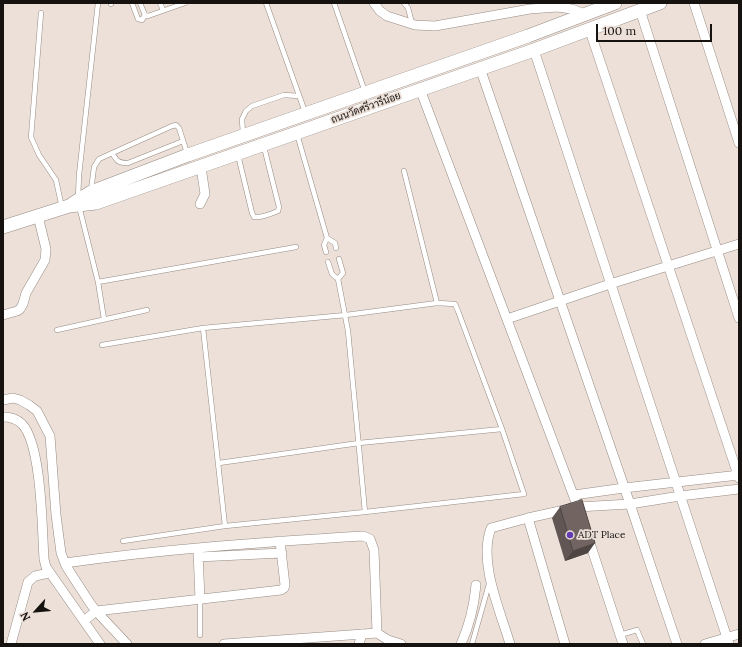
<!DOCTYPE html>
<html>
<head>
<meta charset="utf-8">
<style>
	body { margin:0 }
	#map { position:relative; width:742px; height:647px; overflow:hidden; background:#ece0d8; font-family:Lora,serif }
	canvas { display:block }
	.frame { position:absolute; inset:0; border:4px solid #16120f; pointer-events:none }
	.north { position:absolute; left:16px; top:591px; width:40px; height:40px; -webkit-text-stroke:3px #ece0d8; paint-order:stroke; rotate:243deg; font-size:11px; font-weight:700; line-height:16px; text-align:center; color:#16120f }
	.north::after { content:''; display:block; margin:auto; width:14px; height:18px; background:#16120f; clip-path:polygon(50% 0,100% 100%,50% 72%,0 100%) }
	.scale { position:absolute; left:596px; top:24px; width:116px; height:18px; box-sizing:border-box; border:2px solid #16120f; border-top:0; padding-left:5px; font-size:12px; line-height:14px; white-space:nowrap; color:#16120f; -webkit-text-stroke:3px #ece0d8; paint-order:stroke }
</style>
</head>
<body>
<div id="map">
<canvas width="742" height="647"></canvas>
<div class="frame"></div>
<div class="north">N</div>
<div class="scale">100 m</div>
</div>
<script>
const g = document.querySelector('canvas').getContext('2d');
g.lineJoin = 'round';
function trace(path, color, width, dash) {
  g.strokeStyle = color;
  g.lineWidth = width;
  g.lineCap = dash ? 'butt' : 'round';
  g.setLineDash(dash || []);
  g.stroke(path);
}
function fill(path, color) {
  g.fillStyle = color;
  g.fill(path, 'evenodd');
}
function drawText(font, color, halo, rows, align = 'center') {
  g.font = font + ' Lora,Sarabun,serif';
  g.lineWidth = 3.5;
  g.setLineDash([]);
  g.textBaseline = 'middle';
  g.strokeStyle = halo;
  g.fillStyle = color;
  for (const [text, x, y, turn = 0] of rows) {
    g.save();
    g.translate(x, y);
    g.rotate((+turn || 0) * Math.PI / 180);
    g.textAlign = isNaN(turn) ? turn : align;
    if (halo) g.strokeText(text, 0, 0);
    g.fillText(text, 0, 0);
    g.restore();
  }
}
const service = new Path2D(`
	M111,3V4
	M132,3L138,19L142,20L145,15
	M140,3L145,15
	M160,3L163,10
	M266,3L305,112
	M334,3L365,92
	M404,3L408,8L412,23
	M41,13L31,137L39,155L56,180L62,208
	M145,15L148,16L185,3
	M243,134L242,119L246,111L252,106L284,95L299,96
	M297,134L327,238
	M112,153C117,161 118,163 128,163L183,141
	M238,155L252,213L254,217C262,218 271,214 278,211L279,207L264,147
	M404,171L437,303
	M91,191L94,167L99,159L172,126L176,125L179,128L187,153
	M78,198L79,175L98,3
	M79,206L98,282L104,319
	M326,252L324,245L327,238L335,243L336,248
	M328,262L332,274L338,279L343,273L339,259
	M338,279L348,331L365,512
	M98,282L296,247
	M437,303L455,304L458,311L502,429L524,494L365,512L225,526L203,328L346,315Z
	M57,330L147,310
	M102,345L203,328
	M219,463L359,443L502,429
	M123,541L225,526
	M200,635V600
	M620,635L637,630L643,644
	M472,644L489,584`);
const minor = new Path2D(`
	M374,3L380,11L387,16L415,25L435,26L530,9L557,7L572,9L584,14
	M694,3L739,143
	M640,10L739,318
	M589,28L739,478
	M534,50L729,644
	M480,68L630,504L677,644
	M420,89L580,513
	M200,204L205,194L201,167
	M3,315L17,311L20,309L23,304L26,293L45,260L46,249L38,216
	M507,319L610,284L739,244
	M3,400L13,398L20,400L29,405L37,411L50,436L56,515L61,553L66,566L90,603L96,611L127,644
	M3,417C11,417 17,419 22,424C42,445 42,530 44,559L46,567L100,644
	M574,495L624,488L739,475
	M528,518L565,644
	M588,537L623,644
	M198,551L200,600
	M198,557L282,553
	M65,563C164,549 264,542 363,536L370,539L374,550L377,633
	M84,621L96,611L281,590L284,588L285,585L280,541
	M11,644L28,582L35,576L49,573
	M224,644L377,633L388,640L401,644
	M359,644L362,634
	M461,644C470,624 474,607 476,585
	M510,644C500,610 478,562 491,528L528,518L578,507L630,504L680,496L739,489
	M705,644L739,634`);
const secondary = new Path2D(`
	M72,204L91,192L188,155L528,36L615,3
	M3,227L69,206L96,203L534,50L660,3`);
const wall = new Path2D(`
	M560,507L588,553L565,561L552,518Z`);
const shadedWall = new Path2D(`
	M595,543L588,553L565,561L573,551Z`);
const building = new Path2D(`
	M582,500L595,543L573,551L560,507Z`);
const markers = [
	[570,535,4,"#653bb3"]
];
const streetNames = [
	["ถนนวัดศรีวารีน้อย",366,108,-20]
];
const poiNames = [
	["ADT Place",578,535]
];
trace(service, '#968b83', 5.5);
trace(minor, '#968b83', 10);
trace(secondary, '#968b83', 14);
trace(service, '#fff', 4.5);
trace(minor, '#fff', 9);
trace(secondary, '#fff', 13);
fill(wall, '#615653');
fill(shadedWall, '#4f4644');
fill(building, '#716461');
trace(building, '#4f4644', 1);
for (const [x, y, r, color] of markers) {
  const dot = new Path2D();
  dot.arc(x, y, r, 0, 2 * Math.PI);
  g.fillStyle = color;
  g.fill(dot);
  trace(dot, '#ece0d8', 1.5);
}
drawText('10px', '#16120f', '#ece0d8', streetNames);
drawText('10px', '#16120f', '#ece0d8', poiNames, 'left');
</script>
</body>
</html>
